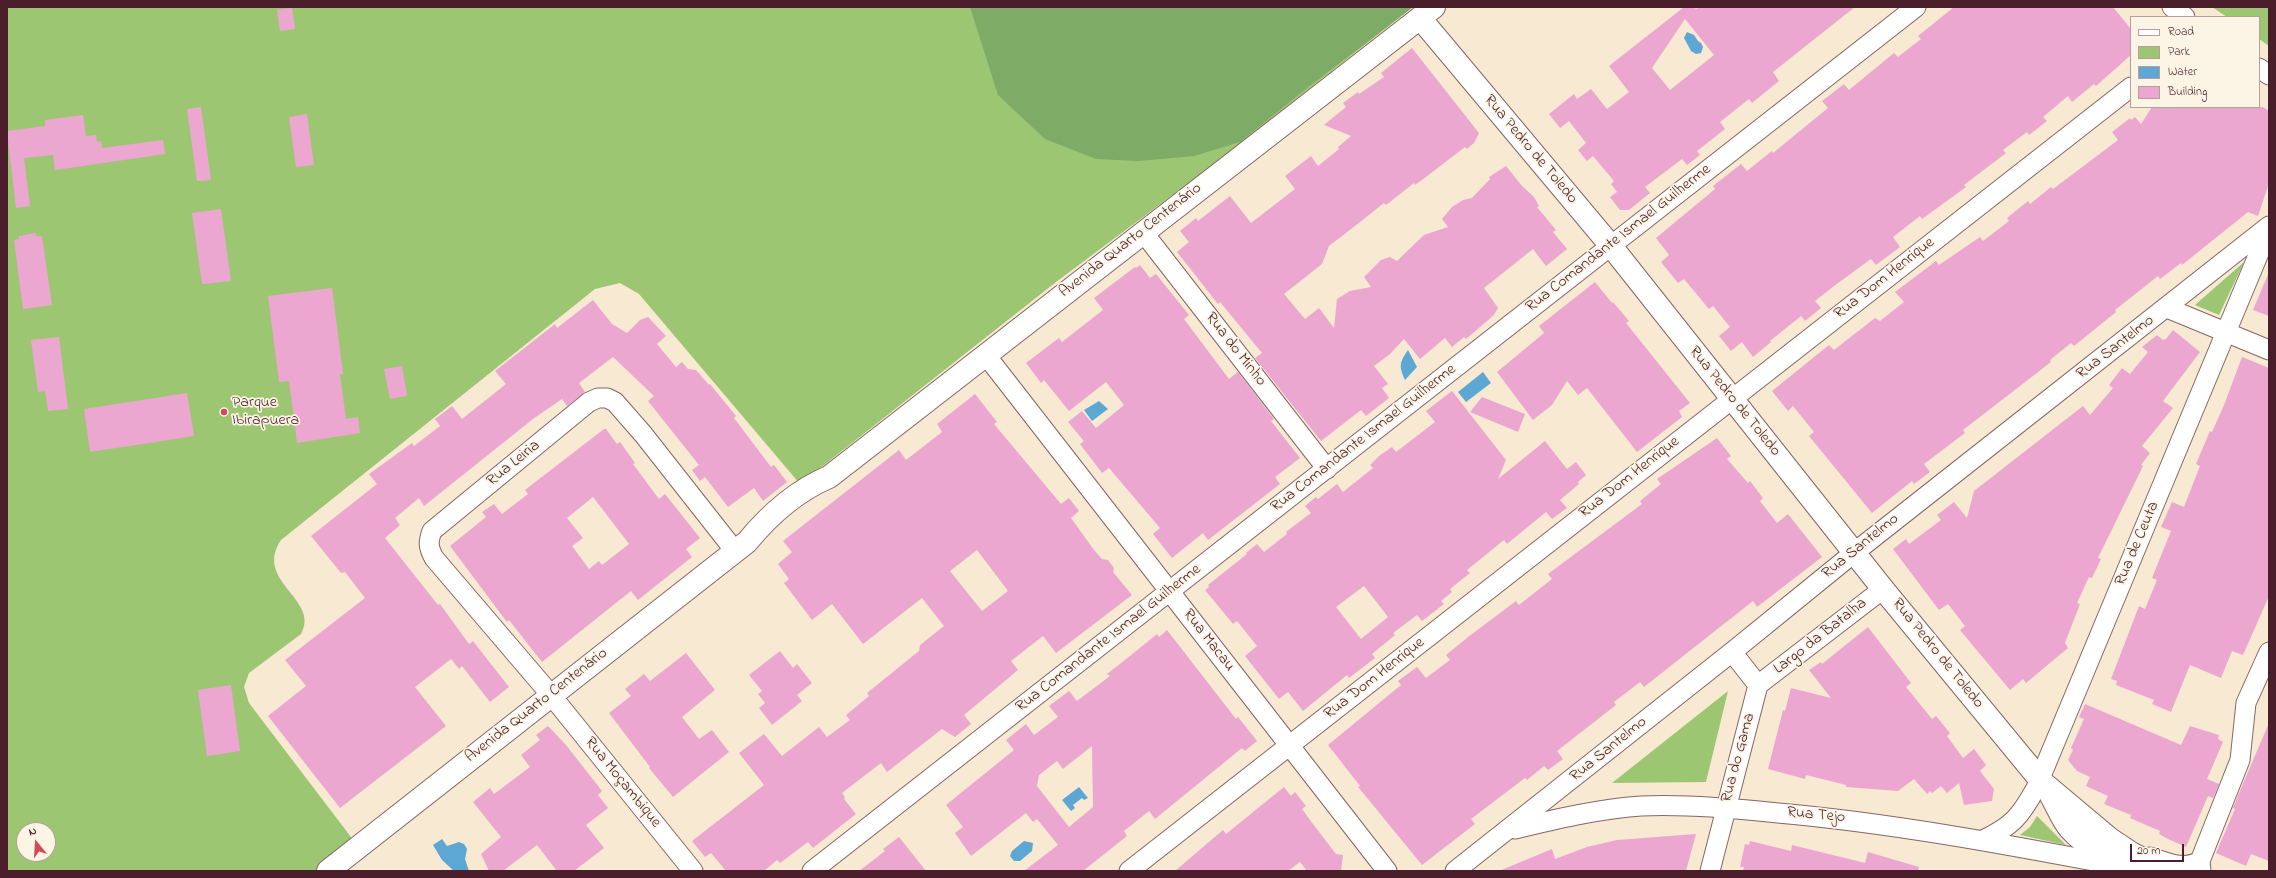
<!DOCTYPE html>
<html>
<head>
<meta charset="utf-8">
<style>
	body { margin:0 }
	#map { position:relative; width:2276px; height:878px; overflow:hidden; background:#f7e9d2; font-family:"Indie Flower",sans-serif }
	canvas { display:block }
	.frame { position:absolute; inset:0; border:8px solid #4a1f2b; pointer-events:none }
	.legend { position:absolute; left:2130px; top:16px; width:130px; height:92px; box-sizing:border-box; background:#fcf5e5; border:1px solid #b59f9b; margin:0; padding:5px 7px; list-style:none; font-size:12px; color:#4a1f2b }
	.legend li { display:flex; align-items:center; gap:8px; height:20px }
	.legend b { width:20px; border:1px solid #b59f9b }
	.north { position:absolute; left:16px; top:822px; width:40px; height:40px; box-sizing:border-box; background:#fcf5e5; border:1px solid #b59f9b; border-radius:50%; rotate:342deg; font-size:11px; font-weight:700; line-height:16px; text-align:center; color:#4a1f2b }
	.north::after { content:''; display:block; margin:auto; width:14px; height:18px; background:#d1495b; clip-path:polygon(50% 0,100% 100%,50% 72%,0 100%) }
	.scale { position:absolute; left:2130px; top:844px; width:54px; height:18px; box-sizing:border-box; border:2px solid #4a1f2b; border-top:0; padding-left:5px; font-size:12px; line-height:14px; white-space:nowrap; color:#4a1f2b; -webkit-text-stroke:3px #fcf5e5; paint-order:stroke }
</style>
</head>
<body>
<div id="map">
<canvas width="2276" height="878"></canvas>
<div class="frame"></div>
<ul class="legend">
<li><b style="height:5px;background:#fff"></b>Road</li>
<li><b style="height:11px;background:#9dc673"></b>Park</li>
<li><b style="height:11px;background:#5ca7d4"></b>Water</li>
<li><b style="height:11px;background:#eca7d0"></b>Building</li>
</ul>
<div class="north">N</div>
<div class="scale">20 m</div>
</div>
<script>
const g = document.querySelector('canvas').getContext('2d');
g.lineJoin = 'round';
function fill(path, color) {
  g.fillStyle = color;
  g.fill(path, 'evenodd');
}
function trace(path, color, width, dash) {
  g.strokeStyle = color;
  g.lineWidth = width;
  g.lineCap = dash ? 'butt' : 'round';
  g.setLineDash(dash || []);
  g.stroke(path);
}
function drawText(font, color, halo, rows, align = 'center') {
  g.font = font + ' "Indie Flower",sans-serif';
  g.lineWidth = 3.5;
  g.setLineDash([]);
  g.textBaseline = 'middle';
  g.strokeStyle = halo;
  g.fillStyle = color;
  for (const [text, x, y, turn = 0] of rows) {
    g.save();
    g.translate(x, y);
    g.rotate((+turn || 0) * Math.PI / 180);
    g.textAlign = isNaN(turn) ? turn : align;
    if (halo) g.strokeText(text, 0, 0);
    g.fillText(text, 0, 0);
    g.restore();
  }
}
const green = new Path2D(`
	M7,7H1413L1206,170L1056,282L800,484L639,294L620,283L595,289L281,540C253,582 321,599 301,634L249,673L244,687L249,703L354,841L314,871H7ZM24,830H48V854H24Z
	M2212,7H2269V46L2259,39V17H2227Z
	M2244,262L2219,315L2195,305Z
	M1728,691L1706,782L1611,783H1612Z
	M2037,816L2066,845L2020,835L2030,827Z`);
const forest = new Path2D(`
	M970,7H1413L1307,88L1240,142L1194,156L1139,161L1096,159L1045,139L998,95Z`);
const water = new Path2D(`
	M1687,32L1694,35L1698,41L1701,43L1703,47L1701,53L1696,54L1691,51L1684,38Z
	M1408,350L1417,367L1405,380C1399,366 1399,363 1408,350Z
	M1483,372L1491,383L1466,402L1458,392Z
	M1099,401L1108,409L1092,421L1084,410Z
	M1079,787L1088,798L1084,800L1082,798L1073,805L1075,808L1071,811L1062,800Z
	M442,839L447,846L459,842L464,844L467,849L465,859L469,871H454L442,860L433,845Z
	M1024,841L1033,843L1032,851L1020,861H1014L1010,856L1012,851Z`);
const building = new Path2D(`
	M1684,7H1694L1696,9L1699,7H1855L1773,72L1779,81L1752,103L1749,99L1720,122L1725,129L1697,151L1700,155L1687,165L1682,159L1645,187L1650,193L1629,210H1620L1610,197L1617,192L1611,184L1614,181L1593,156L1587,161L1578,150L1586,143L1569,121L1560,128L1549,114L1574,94L1577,99L1591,89L1607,109L1629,92L1609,66ZM1685,19L1714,55L1670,90L1652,68Z
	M1954,7H2113L2131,29V55L2096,86L2094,84L2072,102L2068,96L2043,117L2047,121L2029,135L2027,132L2003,150L2006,153L1964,185L1966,187L1922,219L1920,216L1893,237L1900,247L1876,265L1871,259L1834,286L1815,301L1821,308L1805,321L1801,316L1770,341L1771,342L1753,357L1742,342L1731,351L1719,336L1730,327L1713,306L1709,309L1684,279L1678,283L1661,262L1669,255L1656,238L1715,189L1713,186L1741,164L1747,171L1772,151L1773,153L1828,108L1822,101L1844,84L1849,90L1894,53L1898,57L1921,39L1918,36Z
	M292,8L295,29L280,31L277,10Z
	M1412,48L1479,133L1474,143L1467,149L1465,147L1426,177L1415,185L1414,183L1386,205L1384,203L1355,226L1329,246L1322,264L1284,294L1305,319L1319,308L1334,328L1337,299L1350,291L1371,287L1364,277L1381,260L1390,257L1397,261L1424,235L1448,227L1442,219L1452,207L1463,200L1472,198L1490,179L1489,177L1506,166L1522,186L1534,197L1539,206L1537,207L1556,230L1553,232L1567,249L1546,266L1533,249L1484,288L1498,308L1494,315L1466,339L1464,337L1452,347L1445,338L1420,359L1404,339L1390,354L1374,366L1388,384L1382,388L1389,398L1366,416L1361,410L1321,441L1255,358L1262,353L1220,302L1218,304L1177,252L1189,242L1180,231L1196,218L1198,221L1230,196L1251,223L1295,189L1285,176L1311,156L1318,166L1339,149L1338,147L1351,136L1324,125L1346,107L1343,103L1358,92L1359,94L1384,77L1381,73Z
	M201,107L211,180L197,181L187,109Z
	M2152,107H2263L2269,111V183L2258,216L2248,212L2182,265L2181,263L2160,279L2158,276L2115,310L2116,312L2074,346L2071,343L2050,360L2051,362L1963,430L1965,433L1924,464L1930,472L1914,484L1912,481L1872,513L1809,436L1814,432L1793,406L1788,411L1772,391L1829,345L1834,350L1875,318L1880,321L1904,302L1895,292L1936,261L1939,265L1980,237L1983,241L2009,221L2007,218L2028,201L2030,204L2051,187L2053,189L2118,140L2112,132L2130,118L2131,120L2135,117L2141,124Z
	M307,114L314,165L296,167L289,117Z
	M83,115L86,136L96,135L97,142L101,141L102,148L163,140L165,154L55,170L53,155L24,158L30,206L16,208L7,131L45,126V120Z
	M221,209L231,281L202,284L192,213Z
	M36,233V236H42L52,305L23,309L14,240L19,239V236Z
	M1140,265L1150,278L1156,274L1189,315L1184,319L1229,379L1238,372L1274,419L1271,421L1300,458L1275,477L1280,484L1208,540L1203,533L1172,558L1153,534L1160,528L1109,468L1102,473L1080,444L1084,441L1068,422L1082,411L1096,428L1124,405L1106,382L1069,411L1044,380L1041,383L1026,363L1059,338L1062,342L1103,310L1094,298L1135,267L1136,268Z
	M2269,272V316L2253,310Z
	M1595,282L1612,303L1613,302L1629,321L1626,323L1690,403L1679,411L1682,417L1637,452L1587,388L1578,395L1567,381L1552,405L1533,420L1497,372L1544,333L1539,326Z
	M332,288L343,374H340L346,419L358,417L360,433L297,443L289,381L279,382L268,296Z
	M593,300L612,324L627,333L640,320L648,317L666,336L657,344L676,367L682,362L688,369L696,370L709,385L710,384L736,416L734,418L771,467L774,465L787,482L763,501L754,488L728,507L705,477L700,481L692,470L699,465L648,401L654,396L613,357L579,383L585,392L567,406L562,399L533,419L424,506L419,498L395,518L400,525L385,538L438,605L440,604L469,644L473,641L509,687L490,702L462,666L459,669L451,659L415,687L446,726L340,808L268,716L306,686L285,660L365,598L345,572L341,573L311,536L377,484L369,474L412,443L414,446L440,426L435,419L452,406L462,419L506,384L495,371L555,324L557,328Z
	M2173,330L2200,352L2163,401L2173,408L2142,446L2150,453L2141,465L2143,466L2098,558L2101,559L2092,578L2089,577L2077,603L2080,604L2065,643L2068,648L2026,683L2023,679L2010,690L1960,630L1965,626L1948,604L1939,610L1893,549L1906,539L1909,544L1941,520L1937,515L1954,502L1967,518L1974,491L2083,406L2090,415L2113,388L2109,385L2122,368L2130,374L2148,352L2142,347L2157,335L2163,340L2166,339Z
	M59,337L68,409L48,411L45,391L38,392L31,340Z
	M2242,357L2269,368V596L2243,655L2232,651L2221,678L2190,665L2171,712L2152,704L2154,700L2116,685L2117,681L2111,679L2139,606L2145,609L2157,580L2152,578L2171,531L2161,527L2172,502L2184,507L2200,466L2196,464L2210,431L2212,432L2224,405Z
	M402,366L407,396L390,399L384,369Z
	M1452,391L1506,460L1498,479L1545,441L1567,469L1576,462L1586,475L1578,482L1579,484L1560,500L1567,508L1552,519L1546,512L1507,544L1504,540L1467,570L1470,573L1450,589L1452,592L1441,601L1444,604L1422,621L1417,615L1393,633L1395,635L1372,654L1375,658L1349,678L1347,675L1303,711L1288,692L1279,699L1245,656L1257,646L1237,621L1233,624L1205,590L1209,587L1208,585L1247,554L1246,553L1257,544L1264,552L1287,534L1286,532L1311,513L1305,506L1316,497L1318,499L1337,484L1343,492L1373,468L1370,465L1379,456L1392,447L1396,452L1435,422L1426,411ZM1364,586L1388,617L1361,639L1336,607Z
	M187,393L194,436L90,452L84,409Z
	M975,394L997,422L994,424L1061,504L1069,498L1079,511L1071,518L1094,550L1102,559L1108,560L1114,568L1113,572L1132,595L1056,653L1043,636L1011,661L1018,670L964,715L971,724L955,737L942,729L887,772L881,763L842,793L845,797L844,799L856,814L813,848L808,842L780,863L777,860L764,871H726L711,853L705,857L692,841L764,785L739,753L764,734L782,756L819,727L827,737L850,720L846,715L869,696L867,693L919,651L920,645L944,626L922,598L863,644L832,604L812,620L784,583L789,579L778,564L792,552L783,541L899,450L906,460L942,432L937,424ZM977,550L1008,591L982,611L950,571Z
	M1482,397L1525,414L1518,432L1470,412Z
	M604,429H606L617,444L620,442L635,463L633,464L659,499L665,494L700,538L686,549L692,557L638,600L631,591L542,662L509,620L507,622L450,546L486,517L482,512L494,504L502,514L528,494L525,490ZM593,497L629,544L602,565L599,561L589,569L572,546L583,538L567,518Z
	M1717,438L1731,456L1727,459L1748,483L1750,481L1763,498L1760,501L1777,523L1788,514L1822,557L1757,607L1753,601L1644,687L1640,682L1614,702L1616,705L1557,751L1563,759L1548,770L1544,766L1527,780L1525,778L1471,819L1475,824L1422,865L1368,799L1358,787L1360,786L1328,745L1401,685L1398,681L1417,667L1426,678L1450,660L1446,655L1468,637L1516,601L1519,605L1552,579L1548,574L1642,504L1640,501L1661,484L1657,479Z
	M1868,627L1911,683L1906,687L1932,719L1936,716L1950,733L1947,736L1963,758L1974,749L1986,765L1980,771L1994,789L1992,801L1964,805L1959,783L1947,793L1941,786L1932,793L1930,791L1927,794L1914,779L1898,791L1846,787V785L1806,775L1805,779L1768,769L1783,710L1785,711L1791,688L1831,698L1809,670L1821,662L1822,664Z
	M1167,630L1236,719L1238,717L1257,741L1245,751L1242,748L1155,819L1149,811L1124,831L1127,836L1083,871H1024L1058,845L1037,819L1033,822L1026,813L971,856L955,833L963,827L946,805L1014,750L1006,740L1026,724L1034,735L1058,717L1049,706L1069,691L1077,701L1110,676L1107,674L1130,656L1157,634L1159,637ZM1092,746L1093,807L1069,827L1037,786L1039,775L1057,761L1063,769Z
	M780,651L793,668L797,664L812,683L797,695L802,701L772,725L759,708L765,703L758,694L762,691L749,675Z
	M686,653L715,690L682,717L699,739L712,730L729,752L673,797L649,768L650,767L609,713L631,696L625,689L644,674L650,681Z
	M231,685L240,751L207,756L198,690Z
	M2085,704L2181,745L2190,726L2219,735L2218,739L2223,742L2207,779L2219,784L2213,798L2208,796L2186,847L2168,839L2159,834L2160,831L2130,818L2131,815L2104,804L2108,796L2086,786L2090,777L2077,771L2068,760L2073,750L2071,748L2084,719L2079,717Z
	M2269,723V861L2251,854L2246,866L2216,853L2235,809L2233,808L2239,793Z
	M548,726L566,745L602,791L598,795L608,808L586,825L604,848L574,871H557L537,845L503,871H489L481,854L501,837L473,802L490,788L494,794L530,767L521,755L540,740L536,735Z
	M1284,787L1291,796L1295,792L1306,806L1302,809L1313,824L1336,854L1343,855L1341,871H1307L1300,862L1288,871H1175L1223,830L1226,834Z
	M1696,834L1686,871H1499L1552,849L1555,859L1587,847L1617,840Z
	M899,837L926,871H859L885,851L883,849Z
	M1750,841L1791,851L1792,845L1865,863L1868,852L1919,867L1918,871H1743L1744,867H1740L1745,844L1749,845Z`);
const street = new Path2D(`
	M2172,7L2185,17
	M2259,68L2269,75
	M1143,232L1327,469
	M2167,308L2269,350
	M985,354L1387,871
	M1732,652L1758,685
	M1758,685L1883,589
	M1515,829C1556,819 1598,809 1641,806C1686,804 1732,808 1778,813C1891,823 2003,844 2115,865
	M1983,840C2012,826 2020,817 2036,788L2269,229
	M2150,857C2167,862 2184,871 2200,861
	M693,871L551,695L434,558C428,547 428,542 432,531L589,402L598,398H607L615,402L643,434L735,551
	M812,871L1916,7
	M1129,871L2131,87
	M1455,871L1732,652L1855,552L2269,226
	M1710,871L1758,685
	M2201,871L2200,861L2240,760L2246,703L2269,652`);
const secondary = new Path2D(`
	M1420,18L1611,246L1883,589L2042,782L2110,839L2131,853L2166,871
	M2051,796C2057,806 2062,820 2070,829C2087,847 2112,863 2136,871
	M328,871L747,542C770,514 796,491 829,477L1434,7`);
const markers = [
	[224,412,4,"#d1495b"]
];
const streetNames = [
	["Rua Pedro de Toledo",1530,150,50],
	["Rua Comandante Ismael Guilherme",1619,239,-38],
	["Avenida Quarto Centenário",1131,241,-38],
	["Rua Dom Henrique",1885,279,-38],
	["Rua Santelmo",2116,348,-38],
	["Rua do Minho",1235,350,52],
	["Rua Pedro de Toledo",1734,402,51],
	["Rua Comandante Ismael Guilherme",1364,439,-38],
	["Rua Leiria",514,464,-39],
	["Rua Dom Henrique",1630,478,-38],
	["Rua de Ceuta",2138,544,-67],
	["Rua Santelmo",1861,547,-39],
	["Largo da Batalha",1821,637,-38],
	["Rua Comandante Ismael Guilherme",1109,639,-38],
	["Rua Macau",1208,641,52],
	["Rua Pedro de Toledo",1937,654,51],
	["Rua Dom Henrique",1375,679,-38],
	["Avenida Quarto Centenário",537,706,-38],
	["Rua Santelmo",1609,750,-39],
	["Rua do Gama",1739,758,-75],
	["Rua Moçambique",622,783,51],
	["Rua Tejo",1816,816,5]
];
const poiNames = [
	["Parque",232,403],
	["Ibirapuera",232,421]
];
fill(green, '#9dc673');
fill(forest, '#7eab65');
fill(water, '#5ca7d4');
fill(building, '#eca7d0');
trace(street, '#876665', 21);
trace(secondary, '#876665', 24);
trace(street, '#fff', 19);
trace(secondary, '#fff', 22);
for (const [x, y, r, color] of markers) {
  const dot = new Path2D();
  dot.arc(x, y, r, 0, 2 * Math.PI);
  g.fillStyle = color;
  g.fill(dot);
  trace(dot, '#fcf5e5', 1.5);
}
drawText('16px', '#4a1f2b', '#fcf5e5', streetNames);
drawText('16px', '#4a1f2b', '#fcf5e5', poiNames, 'left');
</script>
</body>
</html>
